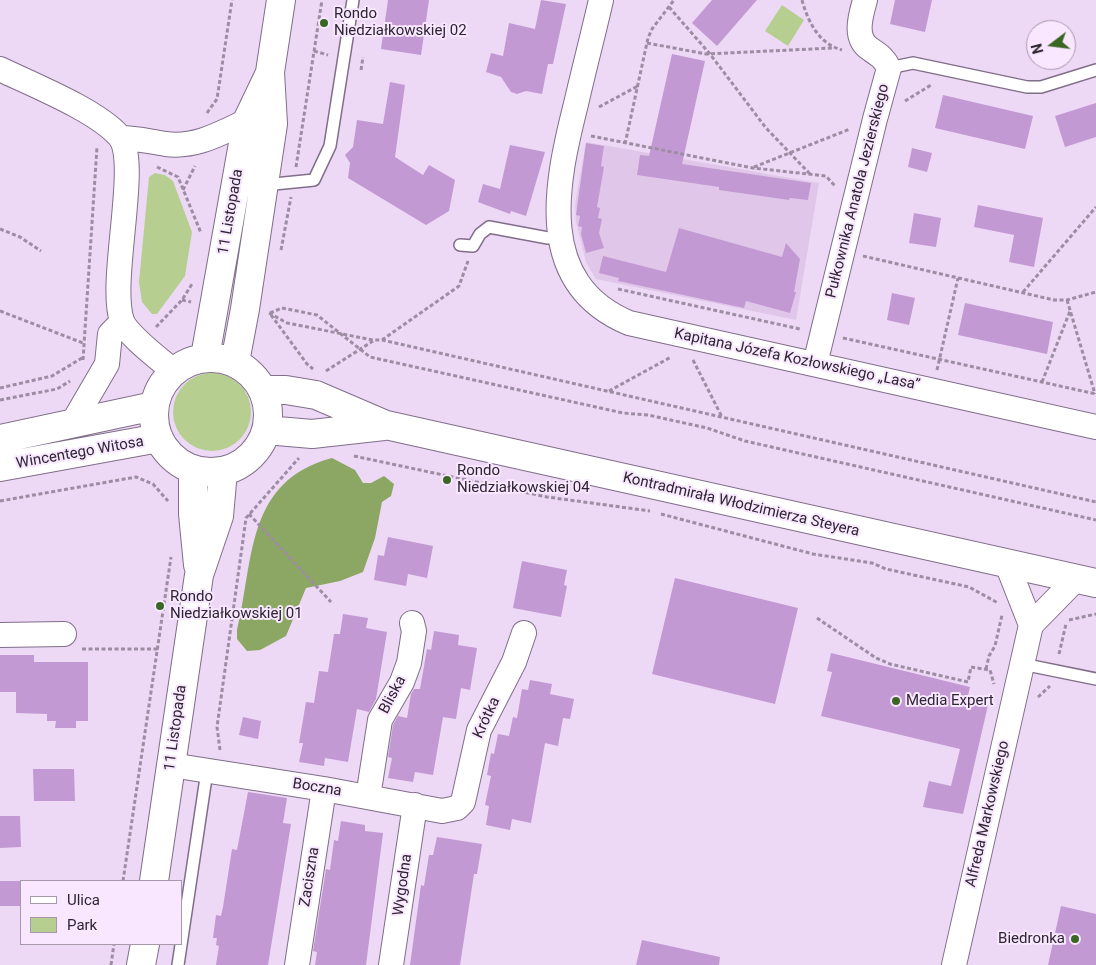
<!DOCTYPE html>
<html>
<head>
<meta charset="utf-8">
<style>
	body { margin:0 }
	#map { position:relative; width:1096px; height:965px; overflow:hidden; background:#edd8f6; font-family:Roboto,sans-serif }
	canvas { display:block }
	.legend { position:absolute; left:20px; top:880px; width:162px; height:65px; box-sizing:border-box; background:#f8e7ff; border:1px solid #a799ac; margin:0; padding:6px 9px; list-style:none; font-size:15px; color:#2d2530 }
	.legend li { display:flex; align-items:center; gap:10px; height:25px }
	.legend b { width:25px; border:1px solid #a799ac }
	.north { position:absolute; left:1026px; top:20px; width:50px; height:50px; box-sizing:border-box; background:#f8e7ff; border:1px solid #a799ac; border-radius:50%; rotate:255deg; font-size:14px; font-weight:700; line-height:20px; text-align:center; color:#2d2530 }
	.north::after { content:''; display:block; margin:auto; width:18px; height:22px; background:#3a6623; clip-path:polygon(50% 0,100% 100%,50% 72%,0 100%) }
</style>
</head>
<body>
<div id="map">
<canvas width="1096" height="965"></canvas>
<ul class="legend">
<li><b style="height:6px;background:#fff"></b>Ulica</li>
<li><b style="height:14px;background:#b6cf90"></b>Park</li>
</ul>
<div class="north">N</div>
</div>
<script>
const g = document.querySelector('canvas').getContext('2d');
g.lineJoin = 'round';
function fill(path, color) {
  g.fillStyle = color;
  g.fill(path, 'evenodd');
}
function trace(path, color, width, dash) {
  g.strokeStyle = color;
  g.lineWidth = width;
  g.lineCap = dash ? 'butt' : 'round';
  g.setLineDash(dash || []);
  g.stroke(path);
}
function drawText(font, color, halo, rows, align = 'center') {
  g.font = font + ' Roboto,sans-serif';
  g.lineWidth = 4;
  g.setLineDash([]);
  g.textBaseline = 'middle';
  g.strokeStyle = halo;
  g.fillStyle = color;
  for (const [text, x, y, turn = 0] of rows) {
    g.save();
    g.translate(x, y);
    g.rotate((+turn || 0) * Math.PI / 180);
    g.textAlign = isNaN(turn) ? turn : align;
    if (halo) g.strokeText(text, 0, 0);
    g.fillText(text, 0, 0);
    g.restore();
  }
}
const built = new Path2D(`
	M586,142L819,183L796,320L596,279L586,262L576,222L575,205Z`);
const green = new Path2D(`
	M782,5L804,20L788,46L765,31Z
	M155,173L165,175L173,181L192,232L185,276L157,314H152L142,302L139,282L149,177Z
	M173 412a39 39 0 1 1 78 0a39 39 0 1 1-78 0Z`);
const forest = new Path2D(`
	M332,458L355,470L363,483H371L384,476L394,484L391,496L382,502L375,538L363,572L340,581L306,588L286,636L260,650L247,651L237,639V630C254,561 245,481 332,458Z`);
const building = new Path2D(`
	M388,0H429L421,55L381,49Z
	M541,0L566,4L553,64H548L542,94L526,91L517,94L511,92L501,77L486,72L491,53L503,56L509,23L535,29Z
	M712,0H757L717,46L692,23Z
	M895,0H932L925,32L890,24Z
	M672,54L705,61L682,164L811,183L808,200L790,198L789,200L719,190V187L637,175L640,155L649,156Z
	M390,82L405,85L395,157L423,175L429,165L455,180L449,211L426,225L348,178L350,163L345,155L353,147L357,120L383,124Z
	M943,95L1033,116L1025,149L935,128Z
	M1096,103V137L1065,147L1055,116Z
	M586,143L604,146L601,166L604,167L597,207L600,208L598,218L602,219L599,233L604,248L586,253L581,234L582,227L578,226L580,216L576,215Z
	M510,145L545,152L526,216L511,211L510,214L478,202L483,184L500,189Z
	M912,148L932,153L927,172L908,167Z
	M978,205L1043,218L1034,267L1009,262L1014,235L974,227Z
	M914,213L941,218L936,247L909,243Z
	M679,228L782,257L786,243L800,259L794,292H796L790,313L746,301L744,308L618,281L619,278L599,273L603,256L666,272Z
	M892,293L915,298L909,325L887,320Z
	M965,303L1053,322L1047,354L958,335Z
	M388,537L433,546L427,578L408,574L406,586L374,580L378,555L384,556Z
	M522,561L567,570L564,585L567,586L561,617L513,608Z
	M675,578L798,608L775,704L652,674Z
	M343,614L368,618L366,628L387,632L376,699L369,712L357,709L348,762L325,758L324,766L299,762L303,743H299L306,702L314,703L319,671L328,672L334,634H340Z
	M434,631L459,635L458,645L477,648L470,690L461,688L456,719L443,717L433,775L415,772L413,782L388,778L392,758L388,757L393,725L398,716L407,718L411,694L414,689H420L427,649L431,650Z
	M831,653L970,687L967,700L988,705L963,814L923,807L929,781L951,786L960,749L821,716L832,672L827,671Z
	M0,655H34V662H88V721H76V728H55L56,721H47V714L16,713V692H0Z
	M530,680L552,684L550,694L574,699L570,719L563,718L558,746L545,743L531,823L512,819L510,830L486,825L489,806L485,805L491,776L487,775L491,753L494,754L498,734L509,736L513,717L517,718L522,689L528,690Z
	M243,717L261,721L258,739L239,735Z
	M33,769H74L75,801H34Z
	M248,792L287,798L283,823L291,824L268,965H216L219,946L216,945L217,938H213L216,915L221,916L223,907L232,849L237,850Z
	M0,816H20L21,847L0,848Z
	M341,821L365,825V831L383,833L366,965H315L317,952L313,951L326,869L330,870L334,840L338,841Z
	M437,837L482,844L477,874H474L460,965H410L421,885L424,886L429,855H433Z
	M0,881H21V906H0Z
	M1061,906L1096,914V965H1048Z
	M642,940L720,957L719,965H636Z`);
const path = new Path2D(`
	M802,0C808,22 819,44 842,50
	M669,7L710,54L766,128L810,174
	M647,43L706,54L833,48
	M314,51L328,55
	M361,70L363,57
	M905,101L931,85
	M599,107L638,86
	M207,113L217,99L232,0
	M591,136L753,168L826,176L835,186
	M625,144L648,38L652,29L674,0
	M157,167L178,177L201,233
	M296,167L322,0
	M754,167L850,129
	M183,190L195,166
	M0,229L20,237L41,251
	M281,250L291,197
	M863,256L1054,300H1067L1096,292
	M618,289L800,329
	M1023,292L1096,207
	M182,300L191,302
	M1067,300L1095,394
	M0,311L83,343
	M269,313L287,323L373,340H382L1096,502
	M270,313L282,308L317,315L370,357L623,413L648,415L707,428L745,441L1096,520
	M271,315L307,364L313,369
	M156,327L182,300L192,284
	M843,338L1096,394
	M382,340L459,286L468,261
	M83,360L97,147
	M693,360L722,417
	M937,370L958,278
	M326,371L373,341
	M1042,382L1070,311
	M0,388L52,376L82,358
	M609,391L671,357
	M0,400L57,389L70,381
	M354,456L547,497L650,511
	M0,501L136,477L153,484L168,501
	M249,514L331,602
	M661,514L813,554L872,563L886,569L969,587L998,603
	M817,618L876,658L890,664L968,682L971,667L990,670L994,684
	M1069,620L1096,614
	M82,649H159
	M1059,654L1066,624
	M986,669L989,656L995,646L1002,615
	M1038,697L1050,686
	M220,750L217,727L246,518L299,458
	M123,881L171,557
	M111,965L114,944`);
const lane = new Path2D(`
	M889,68L913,63L1027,87H1041L1096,70
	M264,185L314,180L330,146L353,0
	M460,245L473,246L480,234L489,227L548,238L561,237
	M1022,664L1096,679
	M178,965L207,771`);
const street = new Path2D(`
	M601,0C593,35 584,69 576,104C556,183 534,283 629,323L1096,427
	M0,69C33,85 96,110 119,136C141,160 108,281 122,321C128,336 161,360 173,371
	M121,138C137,138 151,142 166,144C196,148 221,133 247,121
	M815,364L875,119L889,68C884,58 879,55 870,49C853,38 861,15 865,0
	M72,424L107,364L110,334L122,322
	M1007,564L1031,625
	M0,635L64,634
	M171,765L324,789L442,811L457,808L463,802L479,730L514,662L524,633
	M368,797L380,720L402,682L409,663L414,631L412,623
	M297,965L324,789
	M391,965L415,805
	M954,965L1031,625L1076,579`);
const secondary = new Path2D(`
	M205,357L247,121L269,75
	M154 415a57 57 0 1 1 114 0a57 57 0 1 1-114 0Z
	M235,362L245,309L273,124L270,72L281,0
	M263,390H286L316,395L386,425L1096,583
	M266,430L312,434L384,426
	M0,439L154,406
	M0,467L159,438
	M193,469V514L198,565
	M154,881L199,575L219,516L223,471
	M141,965L145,944`);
const markers = [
	[324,23,5,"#3a6623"],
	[447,480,5,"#3a6623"],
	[160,606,5,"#3a6623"],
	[896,701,5,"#3a6623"],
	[1075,939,5,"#3a6623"]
];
const poiNames = [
	["Rondo",334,14],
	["Niedziałkowskiej 02",334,31],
	["Rondo",457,471],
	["Niedziałkowskiej 04",457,488],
	["Rondo",170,597],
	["Niedziałkowskiej 01",170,614],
	["Media Expert",906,701],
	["Biedronka",1065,939,"right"]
];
const streetNames = [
	["Pułkownika Anatola Jezierskiego",858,191,-76],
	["11 Listopada",231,212,-80],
	["Kapitana Józefa Kozłowskiego „Lasa”",797,360,12],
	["Wincentego Witosa",80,453,-10],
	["Kontradmirała Włodzimierza Steyera",741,505,13],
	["Bliska",393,695,-62],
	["Krótka",487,718,-65],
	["11 Listopada",176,728,-82],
	["Boczna",317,788,9],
	["Alfreda Markowskiego",988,814,-77],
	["Zaciszna",310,877,-81],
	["Wygodna",403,885,-82]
];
fill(built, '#e0c7e9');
fill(green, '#b6cf90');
fill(forest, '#8ca664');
fill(building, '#c399d3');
trace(lane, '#816e89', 14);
trace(street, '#816e89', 26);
trace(secondary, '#816e89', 30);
trace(path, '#9d8da3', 3, [4, 2.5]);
trace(lane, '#fff', 11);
trace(street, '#fff', 24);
trace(secondary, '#fff', 28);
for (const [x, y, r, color] of markers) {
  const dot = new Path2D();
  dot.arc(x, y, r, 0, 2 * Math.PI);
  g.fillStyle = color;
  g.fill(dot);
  trace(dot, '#f8e7ff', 2);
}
drawText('15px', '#2d2530', '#f8e7ff', poiNames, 'left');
drawText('15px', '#2d2530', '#f8e7ff', streetNames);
</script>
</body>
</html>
